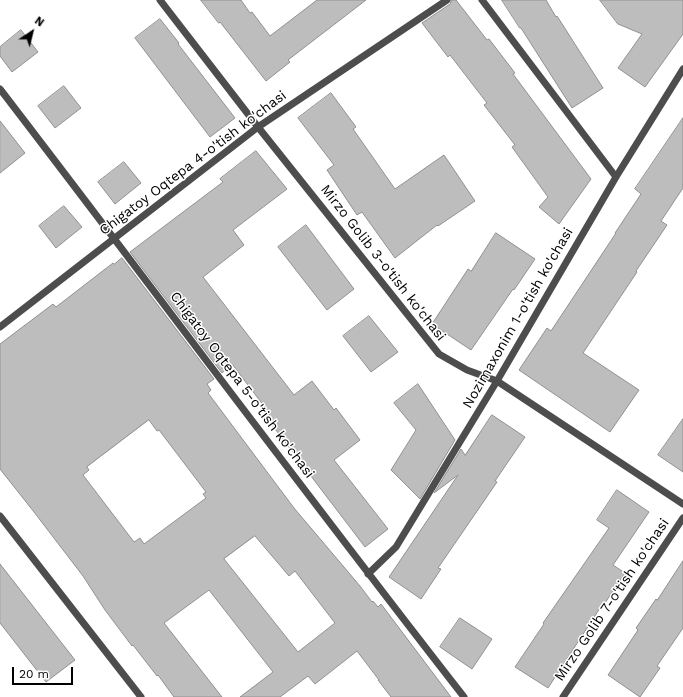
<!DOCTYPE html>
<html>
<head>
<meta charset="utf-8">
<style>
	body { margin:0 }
	#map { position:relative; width:683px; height:697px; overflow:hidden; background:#fff; font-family:"Work Sans",sans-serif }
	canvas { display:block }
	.north { position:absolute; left:12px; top:12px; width:40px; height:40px; -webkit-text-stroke:3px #fff; paint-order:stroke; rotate:35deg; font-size:11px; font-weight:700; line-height:16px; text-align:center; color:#000 }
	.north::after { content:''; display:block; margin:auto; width:14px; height:18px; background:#000; clip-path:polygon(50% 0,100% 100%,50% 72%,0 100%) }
	.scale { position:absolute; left:12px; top:667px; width:61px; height:18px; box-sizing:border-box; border:2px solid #000; border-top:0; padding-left:5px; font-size:12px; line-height:14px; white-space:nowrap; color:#000; -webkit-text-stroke:3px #fff; paint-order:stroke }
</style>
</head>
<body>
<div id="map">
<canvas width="683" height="697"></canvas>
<div class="north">N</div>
<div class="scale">20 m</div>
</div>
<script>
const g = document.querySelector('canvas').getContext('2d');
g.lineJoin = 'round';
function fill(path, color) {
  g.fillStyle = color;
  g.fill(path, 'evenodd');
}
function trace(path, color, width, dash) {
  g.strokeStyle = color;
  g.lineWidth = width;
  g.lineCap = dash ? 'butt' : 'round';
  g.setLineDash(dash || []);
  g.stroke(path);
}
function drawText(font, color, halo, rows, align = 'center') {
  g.font = font + ' "Work Sans",sans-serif';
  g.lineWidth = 3;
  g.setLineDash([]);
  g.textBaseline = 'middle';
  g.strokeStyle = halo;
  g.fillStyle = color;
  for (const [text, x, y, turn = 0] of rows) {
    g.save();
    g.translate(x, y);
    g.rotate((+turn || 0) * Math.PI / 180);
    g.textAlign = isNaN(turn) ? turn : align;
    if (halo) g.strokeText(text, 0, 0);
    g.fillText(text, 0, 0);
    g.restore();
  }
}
const building = new Path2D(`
	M201,0H241L250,13L252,12L270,36L317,0H366L288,60L290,62L266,81L220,22L219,23Z
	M452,0H456L487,40L489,39L515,73L513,74L591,179L559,224L539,207L548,197L512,147L515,145L484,105L487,103L450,55L448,57L422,23L450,4Z
	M502,0H546L556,17L557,16L603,88L572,108L521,28H520Z
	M600,0H683V34L645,87L618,68L642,34L618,24Z
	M160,19L179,43L178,44L235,118L210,137L135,38Z
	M21,30L38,52L12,72L0,56V47Z
	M64,86L81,108L55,128L38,106Z
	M331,93L356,127L353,129L395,189L444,155L475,201L438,226L437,225L395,258L362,212L357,215L327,170L334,165L298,118Z
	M683,118V188L661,221L667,225L636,271L637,272L583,353L639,390L610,432L519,370L547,328L551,331L616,233H615L641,194L635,189Z
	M0,121L25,153L0,173Z
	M256,151L287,189L233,230L244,245L203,277L294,395L312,381L334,410L336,408L360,440L334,460L388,529L365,547L266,417L270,414L232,364L222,373L130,252L223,182L220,179Z
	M124,162L141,183L115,204L98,182Z
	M64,206L82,227L56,248L39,226Z
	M306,225L354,289L327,310L278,247Z
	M496,233L535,259L514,290L513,289L471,350L432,324L468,269L471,271Z
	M122,258L214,379L207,384L211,390L208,393L294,508L360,586L372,602L373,601L378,607L381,604L451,697H391L378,680H379L357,651L315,684L308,676L280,697H240L273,672L209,590L164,623L222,697H174L158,675L157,676L133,645L132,646L105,610L83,576L34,512L0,469V344L53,304L56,307L113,263L114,264ZM149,420L157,431L159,430L206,492L203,494L206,498L144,544L140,538L134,542L83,475L89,470L87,467ZM255,536L289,576L295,571L335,623L298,652L224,559Z
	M369,316L398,352L371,372L343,336Z
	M418,384L455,440L420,499L391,470L416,430L394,403Z
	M492,415L525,437L495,481L497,482L438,568L441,569L421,599L389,577L458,475L434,493L461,449L465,455Z
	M683,419V472L658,455Z
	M617,490L649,512L613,565L625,573L605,603L604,602L548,688L515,667L544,624L543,623L609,528L597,520Z
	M683,561V628L657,666L660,668L640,697L608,675L638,630L636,628L656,599L657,600Z
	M0,564L75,660L46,682L0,623Z
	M460,618L492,639L472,669L440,647Z`);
const minor = new Path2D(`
	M160,0L258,127L439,354L467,370L497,381L683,504
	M482,0L616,177
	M0,89C155,291 307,496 464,697
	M0,327L258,127L447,0
	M0,516L141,697
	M368,574L396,547L497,381L616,177L683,69
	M563,697L683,518`);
const streetNames = [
	["Chigatoy Oqtepa 4-o'tish ko'chasi",193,163,-37],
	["Mirzo Golib 3-o'tish ko'chasi",383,263,52],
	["Nozimaxonim 1-o'tish ko'chasi",518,318,-60],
	["Chigatoy Oqtepa 5-o'tish ko'chasi",242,385,53],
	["Mirzo Golib 7-o'tish ko'chasi",612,600,-56]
];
fill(building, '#bdbdbd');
trace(building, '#919191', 1);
trace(minor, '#4d4d4d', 7);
drawText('14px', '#000', '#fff', streetNames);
</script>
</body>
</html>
